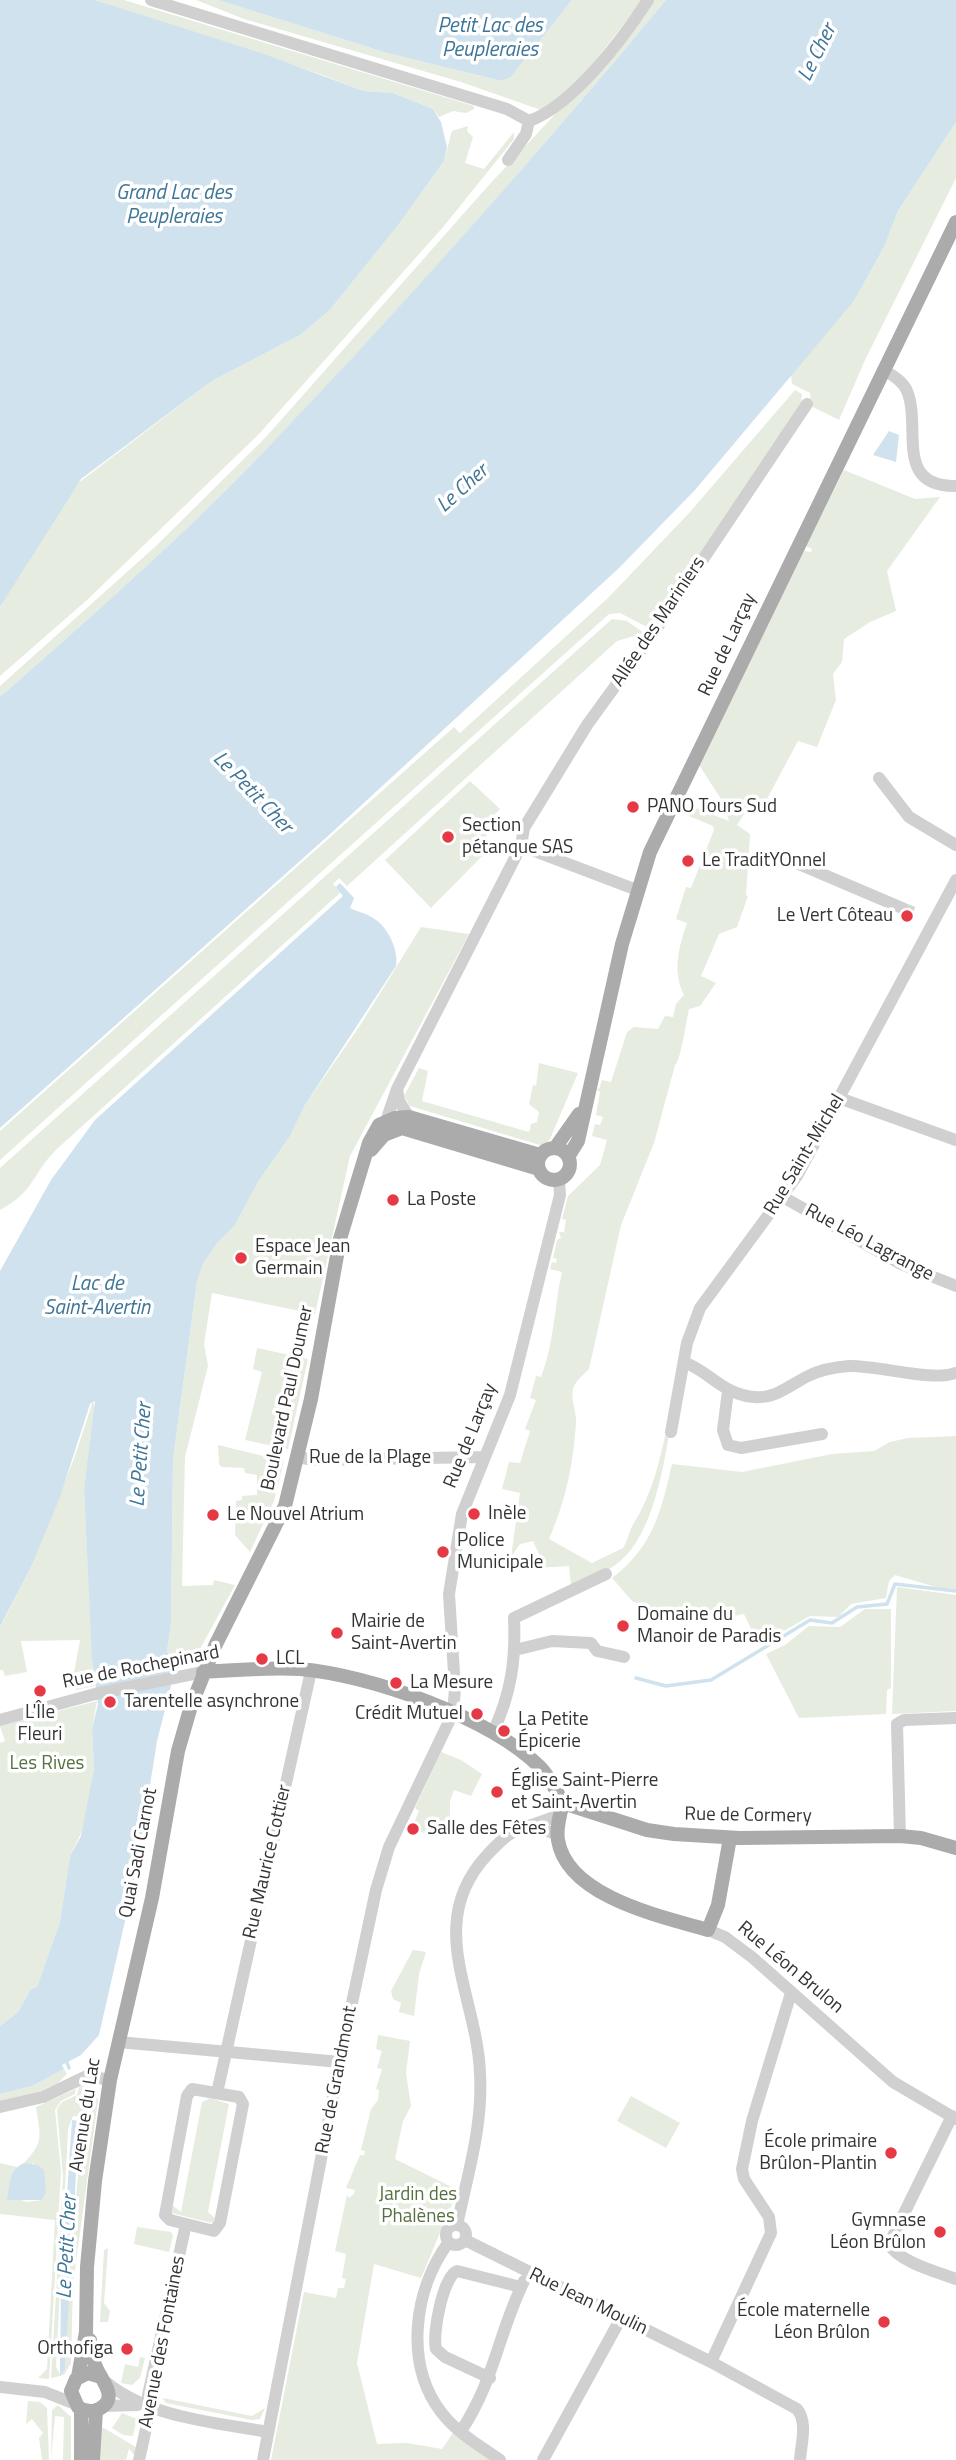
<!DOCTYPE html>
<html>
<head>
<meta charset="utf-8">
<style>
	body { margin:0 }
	canvas { display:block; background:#fff }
</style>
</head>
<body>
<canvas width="956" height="2460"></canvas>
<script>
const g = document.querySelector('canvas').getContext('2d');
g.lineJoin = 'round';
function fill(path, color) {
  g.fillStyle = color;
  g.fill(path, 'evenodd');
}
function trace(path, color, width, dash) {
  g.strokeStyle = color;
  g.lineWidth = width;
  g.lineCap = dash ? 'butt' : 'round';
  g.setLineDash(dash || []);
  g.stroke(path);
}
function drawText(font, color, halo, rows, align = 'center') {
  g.font = font + ' "Titillium Web",sans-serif';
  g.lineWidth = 7;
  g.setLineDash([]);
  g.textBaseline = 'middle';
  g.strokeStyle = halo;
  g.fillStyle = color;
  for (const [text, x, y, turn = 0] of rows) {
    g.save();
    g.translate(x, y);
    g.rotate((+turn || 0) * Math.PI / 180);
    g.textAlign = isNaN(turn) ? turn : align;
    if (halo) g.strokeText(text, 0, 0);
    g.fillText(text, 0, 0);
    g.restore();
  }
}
const green = new Path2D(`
	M95,0H124L474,106V109L466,113L453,111L439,117L433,109L393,93L364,91L320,74Z
	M196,0H218L387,53L502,81L511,77L572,0H643L575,86L541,110L461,82L244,19Z
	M652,0H666C534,159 396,315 253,463C173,545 86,621 0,697V686L157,545L266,437L488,186L604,62Z
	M956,122V178L865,360L839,420L811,406L810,393L792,384L791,375L854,301L884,247L898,211Z
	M468,126L467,131L473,137L465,163L484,169L514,132V139L444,226L259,434L87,600L0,676V607L73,487L212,381L300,335L329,311L399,224L444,161L452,131Z
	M795,390L802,394L801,405L651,629L620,613L609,614L0,1160V1131L454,727L460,733L609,597L690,512Z
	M844,470L915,499L940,497L887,571L896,611L870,622L844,639L842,662L833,674L836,700L817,747L798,741L760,812L750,805L737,825L750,834L746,895L748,896L737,927L719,934L701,976L716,983L700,1006L689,1009C686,1022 681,1060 675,1065L654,1143L621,1225L589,1369C584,1374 577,1380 574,1386C569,1397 577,1411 576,1423C573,1465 566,1500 549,1539L592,1563L623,1548C628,1540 629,1530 634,1523C652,1494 660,1461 667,1426L670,1428C664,1466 652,1537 619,1562C606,1573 587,1580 571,1586L569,1566L535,1568L540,1556L533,1541L520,1544L511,1557L520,1493L502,1489L509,1462L520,1463L530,1431L525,1429L536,1400L530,1398L536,1376L541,1377C555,1341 554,1306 562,1272L550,1269L552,1262L556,1263L557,1259L553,1258L557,1240L561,1238L559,1232H564L566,1220L562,1219L568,1196L600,1165L607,1140L592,1136L595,1124L600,1125L603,1117L596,1115L600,1092L595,1088L599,1089L602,1080L611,1082L627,1032L634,1027L658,1029L665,1016L673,1017L676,1004L684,995C672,971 679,946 687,923L676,919L686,887L691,888L714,830L713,826L689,816L693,807L729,821L723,802L699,765L804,551L811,552L812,549L806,546Z
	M612,619L627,621L644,633L617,641L347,886L339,878L333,884L341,892L58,1148C32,1172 37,1190 0,1210V1168Z
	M470,781L500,809L485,824L488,850L431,908L385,860Z
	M421,927L469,934L350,1156L315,1314L212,1293L204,1344L208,1366L185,1457L182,1586L213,1585L214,1580L235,1585L195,1658L187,1665L174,1667L167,1651L171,1624L173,1459L197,1282L203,1264L218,1242L235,1225L258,1182L290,1136L305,1105L361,1024Z
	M539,1063L578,1073L550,1139L543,1146L410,1106L404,1096L419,1068L428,1071L422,1101L529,1132L531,1124L537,1122L539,1112L529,1104L533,1085L536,1086Z
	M257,1348L308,1359L288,1449L245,1440L262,1372L253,1369Z
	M93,1401L96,1412L84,1489L94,1686L76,1690L73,1678L80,1640L21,1641L27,1672L5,1676L3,1670H0V1628L32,1565L75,1456Z
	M956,1436V1589L939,1588L895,1575L889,1581L886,1598L851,1604L838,1617L810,1616L759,1645L744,1614L700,1622L669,1616L632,1601L612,1578C653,1547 661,1512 672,1464L742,1472L832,1454L874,1451L890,1442L908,1438Z
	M218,1445L284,1461L274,1501L250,1552L235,1535L236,1501L242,1500V1496L257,1495V1475L245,1473L244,1468L222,1467L219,1464Z
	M897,1587L956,1595V1711L892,1714Z
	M865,1609H891V1688L887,1690L886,1714L799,1718L766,1654L785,1645L809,1626L840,1627Z
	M97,1701L92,1729L94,1769L84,1827L70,1856L60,1922L37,1987L31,1989L18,2012L0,2026V1743L5,1741L0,1726Z
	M441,1752L461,1760L482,1774L471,1796L454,1790L450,1801V1831L441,1836L420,1832V1826L413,1825L419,1811L415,1808Z
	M413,1950L426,1952L419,1974L414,2016L399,2012L401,2003L393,1999L391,1991Z
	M378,2035L410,2041L406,2073L411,2106L403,2121L395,2159L458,2190L421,2278L374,2264L357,2363L377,2444L407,2443L442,2449L453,2433L489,2460H271L304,2292L336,2298L338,2288H344L346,2279L342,2278L346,2254L335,2251L347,2195L349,2198L354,2194L355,2190L346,2188L360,2155H364L365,2151L361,2150L371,2109L378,2100L379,2090L376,2089L382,2069L377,2068L382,2051L376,2049Z
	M64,2069L67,2074L58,2083L36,2093L0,2101V2094L32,2086Z
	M86,2085L96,2092L98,2100L73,2284L71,2363L64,2375L51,2378L63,2177L57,2109L62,2102L77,2095L79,2087ZM73,2116L80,2117L82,2131L68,2284L65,2370L60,2374L56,2367L68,2129Z
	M76,2089L75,2094L61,2101L55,2110L61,2172L49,2379L38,2378L47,2369L55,2220L0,2214V2163L17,2167L10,2180L9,2194L26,2202L42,2200L46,2193L33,2163L29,2166L24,2163C45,2141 40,2135 36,2107Z
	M631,2096L680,2123L666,2148L617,2121Z
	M210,2098L229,2104L208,2212L216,2219L212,2223L171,2213L172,2205L181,2212L202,2102Z
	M137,2227L171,2232L173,2236L169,2252L134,2244Z
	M108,2248L104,2303L110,2311L108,2322H100L104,2250Z
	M140,2357L145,2358L140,2378L132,2385L121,2383L125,2364L138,2367Z
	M160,2394L163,2398L252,2416L265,2408L260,2419L252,2420L166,2403Z
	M28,2401L40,2402L47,2408L49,2460H42L39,2438L43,2433L32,2419L26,2424Z
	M58,2405L71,2417V2460H63L64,2417L55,2416L51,2460L52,2410Z
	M122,2413L137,2419L133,2436L123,2435L112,2428Z
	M102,2427L136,2447L135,2456L129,2449L126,2460H96Z`);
const water = new Path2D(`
	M0,0H95L261,53L364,91L393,93L433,109L441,122L447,147L444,161L399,224L329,311L300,335L212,381L81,479L0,607Z
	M218,0H572L511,77L502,81L387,53Z
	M666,0H956V122L898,211L884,247L854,301L695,490L619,568L328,836L0,1128V697C86,621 173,545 253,463C396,314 534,159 666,0Z
	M889,431L899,435L896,462L873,455Z
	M340,883L354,898L350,908C358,912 369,914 376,920C389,929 399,952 396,966L305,1105L290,1136L258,1182L235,1225L218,1242L203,1264L197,1282L173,1459L171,1624L167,1651L171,1661L169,1679L171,1686L157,1741L136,1873L99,2035L81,2055L62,2065L64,2069L32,2086L0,2094V2026L18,2012L31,1989L37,1987L60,1922L70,1856L81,1836L94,1769L92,1729L98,1704L92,1658L84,1489L95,1401L90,1404L60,1497L32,1565L0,1627V1271L51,1180L95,1120L343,896L336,887Z
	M72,2120L79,2121L65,2370L60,2375L61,2283Z
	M24,2163L37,2165L44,2170L46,2193L42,2200H7C10,2186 8,2170 24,2163Z`);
const stream = new Path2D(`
	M636,1678L666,1686L711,1680L810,1620L832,1623L857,1607L887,1604L895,1584L956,1591
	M66,2060L69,2068`);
const minorTunnel = new Path2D(`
	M902,908L917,914`);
const minor = new Path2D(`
	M151,0L507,109L529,121
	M529,121C572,106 623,39 648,0
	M508,160L526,134L529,121
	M883,370C893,375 903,381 907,391C922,426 893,487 956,486
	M879,778L909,817L956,845
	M521,846L637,890
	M775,861L787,859L902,908
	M397,1089L521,846L524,828L587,725L653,634L807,404
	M839,1098L956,1140
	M386,1121L397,1089L399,1101L409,1117
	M783,1197L901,1264L956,1286
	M684,1362C710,1372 724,1395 754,1397C776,1399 790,1385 808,1376C820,1370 836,1367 849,1366C877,1365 934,1382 955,1373
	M728,1391L723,1430L728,1445L741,1448L822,1434
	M671,1432L687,1343L700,1308L797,1176L956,880
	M298,1457L313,1460L483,1457
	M515,1650L552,1641L591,1643L597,1651L624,1657
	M0,1720L95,1694L203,1672
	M493,1732C511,1694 516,1660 514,1618L606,1574
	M558,1835L532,1825L560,1815
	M900,1836L897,1724L904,1720L956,1718
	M708,1930L725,1937L753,1958L893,2082L956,2119
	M791,1993L752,2121L742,2169L744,2179L769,2217L771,2233L711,2362L797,2409C808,2422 801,2444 800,2460
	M118,2042L340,2062
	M192,2089L239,2097L243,2104L220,2223L214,2231L170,2220L165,2215L187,2096Z
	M217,2093L311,1671
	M0,2107L43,2097L87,2076L110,2080
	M952,2116L889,2244C899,2262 937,2272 956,2279
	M446 2235a10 10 0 1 1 20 0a10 10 0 1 1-20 0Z
	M457,2225C468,2173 483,2126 480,2073C477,1995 423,1923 488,1854C501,1840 513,1828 532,1825
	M465,2240L711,2362
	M448,2243C414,2290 404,2363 441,2412C456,2432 480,2446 500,2460
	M490,2378L445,2357L436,2349C432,2334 443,2277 457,2271L521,2287
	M107,2383C151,2418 214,2422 268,2432
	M0,2387L45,2392L75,2404
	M102,2406L138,2405
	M461,2431C494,2382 498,2334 524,2281
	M139,2460L149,2415L148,2395L186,2224
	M263,2460L342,2050L376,1890L389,1847L453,1713L455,1689L449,1594L462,1514L510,1395L560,1195L559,1179
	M543,2460L621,2318`);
const major = new Path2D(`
	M555,1148L579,1114
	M538 1164a16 16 0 1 1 32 0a16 16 0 1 1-32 0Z
	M371,1150L384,1135L402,1128L539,1169
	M568,1157L578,1141L622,944L650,852L956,222
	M203,1672C235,1670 268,1667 300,1669C370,1675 489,1717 540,1767C550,1777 556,1791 563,1803L647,1830L674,1834L740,1838L900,1836L921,1838L956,1848
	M563,1803C560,1814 556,1828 558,1840C567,1897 663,1917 708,1930L718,1905L730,1838
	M90,2340C91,2348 92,2358 96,2367C101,2380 120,2398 99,2409C91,2413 84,2411 78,2407L71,2391L76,2379L88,2373L101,2377
	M78,2377L86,2332L87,2267L95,2181L110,2080L152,1898L178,1751L191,1706L215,1646L285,1506L311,1399L340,1239L369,1143L379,1125L395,1118L409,1117L540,1155
	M81,2409V2460
	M93,2460L96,2410`);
const markers = [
	[633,807,7,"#e63946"],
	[448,837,7,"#e63946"],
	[688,861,7,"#e63946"],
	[907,916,7,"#e63946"],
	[393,1200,7,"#e63946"],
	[241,1258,7,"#e63946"],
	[474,1514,7,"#e63946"],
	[213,1515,7,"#e63946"],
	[443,1552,7,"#e63946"],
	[623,1626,7,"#e63946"],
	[337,1633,7,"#e63946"],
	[262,1659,7,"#e63946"],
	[396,1683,7,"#e63946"],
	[40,1691,7,"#e63946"],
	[110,1702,7,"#e63946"],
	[477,1714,7,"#e63946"],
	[504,1731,7,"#e63946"],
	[497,1792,7,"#e63946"],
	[413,1829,7,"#e63946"],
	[891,2153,7,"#e63946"],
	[940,2232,7,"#e63946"],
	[884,2322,7,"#e63946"],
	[127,2349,7,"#e63946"]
];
const streetNames = [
	["Allée des Mariniers",659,622,-56],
	["Rue de Larçay",728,645,-65],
	["Rue Saint-Michel",805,1155,-59],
	["Rue Léo Lagrange",869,1243,28],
	["Boulevard Paul Doumer",288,1398,-78],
	["Rue de Larçay",471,1436,-68],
	["Rue de la Plage",370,1458],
	["Rue de Rochepinard",141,1668,-11],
	["Rue de Cormery",748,1816,1],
	["Quai Sadi Carnot",139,1853,-79],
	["Rue Maurice Cottier",268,1862,-77],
	["Rue Léon Brulon",790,1968,40],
	["Rue de Grandmont",337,2080,-79],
	["Avenue du Lac",86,2115,-81],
	["Rue Jean Moulin",588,2302,26],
	["Avenue des Fontaines",163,2342,-79]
];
const poiNames = [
	["PANO Tours Sud",647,807],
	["Section",462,826],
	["pétanque SAS",462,848],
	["Le TraditYOnnel",702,861],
	["Le Vert Côteau",893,916,"right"],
	["La Poste",407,1200],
	["Espace Jean",255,1247],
	["Germain",255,1269],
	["Inèle",488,1514],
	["Le Nouvel Atrium",227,1515],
	["Police",457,1541],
	["Municipale",457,1563],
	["Domaine du",637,1615],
	["Manoir de Paradis",637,1637],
	["Mairie de",351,1622],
	["Saint-Avertin",351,1644],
	["LCL",276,1659],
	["La Mesure",410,1683],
	["Tarentelle asynchrone",124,1702],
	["L'Île",40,1713,"center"],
	["Fleuri",40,1735,"center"],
	["Crédit Mutuel",463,1714,"right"],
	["La Petite",518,1720],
	["Épicerie",518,1742],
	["Église Saint-Pierre",511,1781],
	["et Saint-Avertin",511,1803],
	["Salle des Fêtes",427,1829],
	["École primaire",877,2142,"right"],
	["Brûlon-Plantin",877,2164,"right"],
	["Gymnase",926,2221,"right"],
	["Léon Brûlon",926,2243,"right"],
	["École maternelle",870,2311,"right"],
	["Léon Brûlon",870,2333,"right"],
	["Orthofiga",113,2349,"right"]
];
const parkNames = [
	["Les Rives",47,1764],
	["Jardin des",418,2195],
	["Phalènes",418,2217]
];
const waterNames = [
	["Petit Lac des",490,27],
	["Peupleraies",490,51],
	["Le Cher",818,53,-64],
	["Grand Lac des",174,194],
	["Peupleraies",174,218],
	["Le Cher",463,489,-42],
	["Le Petit Cher",252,793,46],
	["Lac de",97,1285],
	["Saint-Avertin",97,1309],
	["Le Petit Cher",142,1455,-86],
	["Le Petit Cher",68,2247,-87]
];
fill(green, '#e6ecdf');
fill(water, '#cfe2ee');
trace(stream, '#cfe2ee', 3.5);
trace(minorTunnel, '#d6d6d6', 12, [12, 6]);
trace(minor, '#d0d0d0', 12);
trace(major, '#ababab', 14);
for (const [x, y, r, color] of markers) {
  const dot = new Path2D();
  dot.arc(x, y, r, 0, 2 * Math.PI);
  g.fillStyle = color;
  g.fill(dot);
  trace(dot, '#fff', 2.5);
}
drawText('19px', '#333', '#fff', streetNames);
drawText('19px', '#333', '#fff', poiNames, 'left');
drawText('19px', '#56703f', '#fff', parkNames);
drawText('italic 21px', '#3f7597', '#fff', waterNames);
</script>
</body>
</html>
